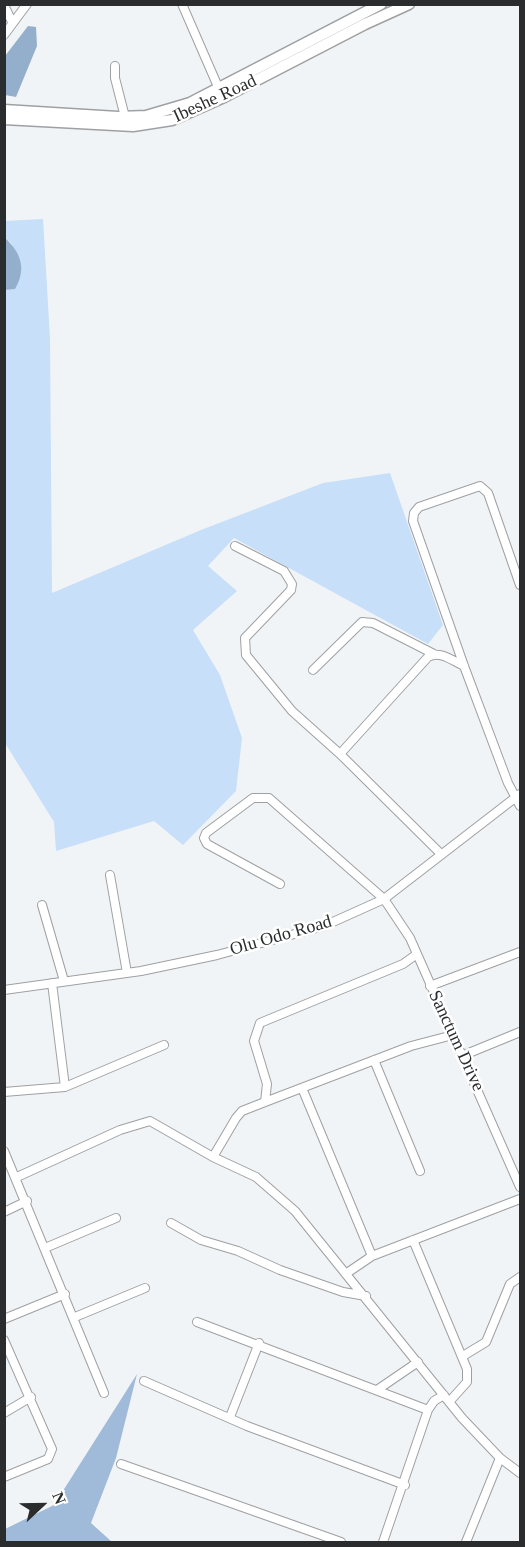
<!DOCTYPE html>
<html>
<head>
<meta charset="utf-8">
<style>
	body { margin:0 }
	#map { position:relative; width:525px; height:1547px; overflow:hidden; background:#f1f4f6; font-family:"Times New Roman",serif }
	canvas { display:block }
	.frame { position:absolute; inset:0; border:6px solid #2b2c2d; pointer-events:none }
	.north { position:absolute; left:12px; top:1475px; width:60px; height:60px; -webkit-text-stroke:4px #fff; paint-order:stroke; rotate:68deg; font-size:16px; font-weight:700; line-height:24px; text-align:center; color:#2b2c2d }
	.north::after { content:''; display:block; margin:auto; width:21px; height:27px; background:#2b2c2d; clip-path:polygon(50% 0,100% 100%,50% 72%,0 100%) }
</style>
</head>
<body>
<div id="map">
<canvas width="525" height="1547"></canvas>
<div class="frame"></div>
<div class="north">N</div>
</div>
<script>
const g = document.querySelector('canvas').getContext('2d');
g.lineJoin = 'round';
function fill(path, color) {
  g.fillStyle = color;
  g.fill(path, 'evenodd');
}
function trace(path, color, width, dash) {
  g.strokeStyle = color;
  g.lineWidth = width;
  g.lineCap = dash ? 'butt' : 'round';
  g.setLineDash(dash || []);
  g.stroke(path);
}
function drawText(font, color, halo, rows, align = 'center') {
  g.font = font + ' "Times New Roman",serif';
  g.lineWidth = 5;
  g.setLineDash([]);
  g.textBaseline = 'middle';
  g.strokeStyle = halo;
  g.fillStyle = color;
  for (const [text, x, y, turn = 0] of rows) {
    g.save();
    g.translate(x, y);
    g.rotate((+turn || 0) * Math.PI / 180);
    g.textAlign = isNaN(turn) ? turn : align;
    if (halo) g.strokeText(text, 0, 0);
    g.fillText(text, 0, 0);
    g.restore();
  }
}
const green = new Path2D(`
	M43,219L50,338L52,593L201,530L323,483L390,473L443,625L428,644L234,538L208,566L237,591L193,630L220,675L242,738L236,791L183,845L154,821L56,851L54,822L5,743L4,290L15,289L12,244L5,237L4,221Z`);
const forest = new Path2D(`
	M137,1374L116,1458L91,1523L112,1542H5V1529L54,1505Z`);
const water = new Path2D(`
	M28,26L36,27L37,46L16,97L5,95V56Z
	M4,237C21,252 27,269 15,289L5,290Z`);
const minor = new Path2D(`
	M182,4L219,89
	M4,5L12,22
	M4,35L27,4
	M115,66V78L125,117
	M235,546L284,571L292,584L291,590L245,638L246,655L292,711L340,754L441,854
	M520,585L488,493L480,486L419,507L414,513L413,521L464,666L508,783L520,806
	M313,670L362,622L373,623L434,654
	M340,754L428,657C440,650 453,661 464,666
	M110,875L127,973
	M280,884L207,844L204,838L206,833L253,798H269L384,899L410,938L520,1187
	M42,905L64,981
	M52,983L65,1087
	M430,986L520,952
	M4,990L141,971L217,955L324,926L384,899L520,794
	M464,1055L520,1032
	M374,1060L420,1171
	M302,1088L372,1256L347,1273
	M4,1092L65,1087L164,1045
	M265,1102L411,1046L453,1035
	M4,1151L104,1393
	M213,1157L236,1118L242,1111L265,1102L267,1084L254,1041L260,1023L403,964L417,954
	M17,1177L120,1130L150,1121L213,1157L256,1177L295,1211L462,1418L500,1458L520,1473
	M4,1212L27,1201
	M171,1223L201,1240L238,1251L280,1270L343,1292L366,1296
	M413,1240L467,1369V1382L449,1402
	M45,1248L116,1218
	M372,1256L520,1199
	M75,1317L145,1288
	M4,1319L65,1294
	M197,1322L428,1410
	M4,1340L52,1449L48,1459L4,1477
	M463,1356L486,1342L510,1284L520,1277
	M144,1381L247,1426L405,1485
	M377,1390L418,1362
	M4,1413L31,1397
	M230,1417L259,1343
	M121,1464L341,1542
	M383,1542L428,1410L434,1401L444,1395
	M466,1542L500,1458`);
const secondary = new Path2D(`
	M4,110L118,117L146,116L190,103L381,4
	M4,119L133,126L172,120L224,97L365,24L409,4`);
const streetNames = [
	["Ibeshe Road",215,99,-25],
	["Olu Odo Road",281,936,-16],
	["Sanctum Drive",456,1041,65]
];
fill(green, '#c7dff9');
fill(forest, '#a0bbd9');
fill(water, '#94afcc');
trace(minor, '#9ea0a2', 10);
trace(secondary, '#9ea0a2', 13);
trace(minor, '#fff', 8);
trace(secondary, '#fff', 10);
drawText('18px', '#2b2c2d', '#fff', streetNames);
</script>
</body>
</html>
